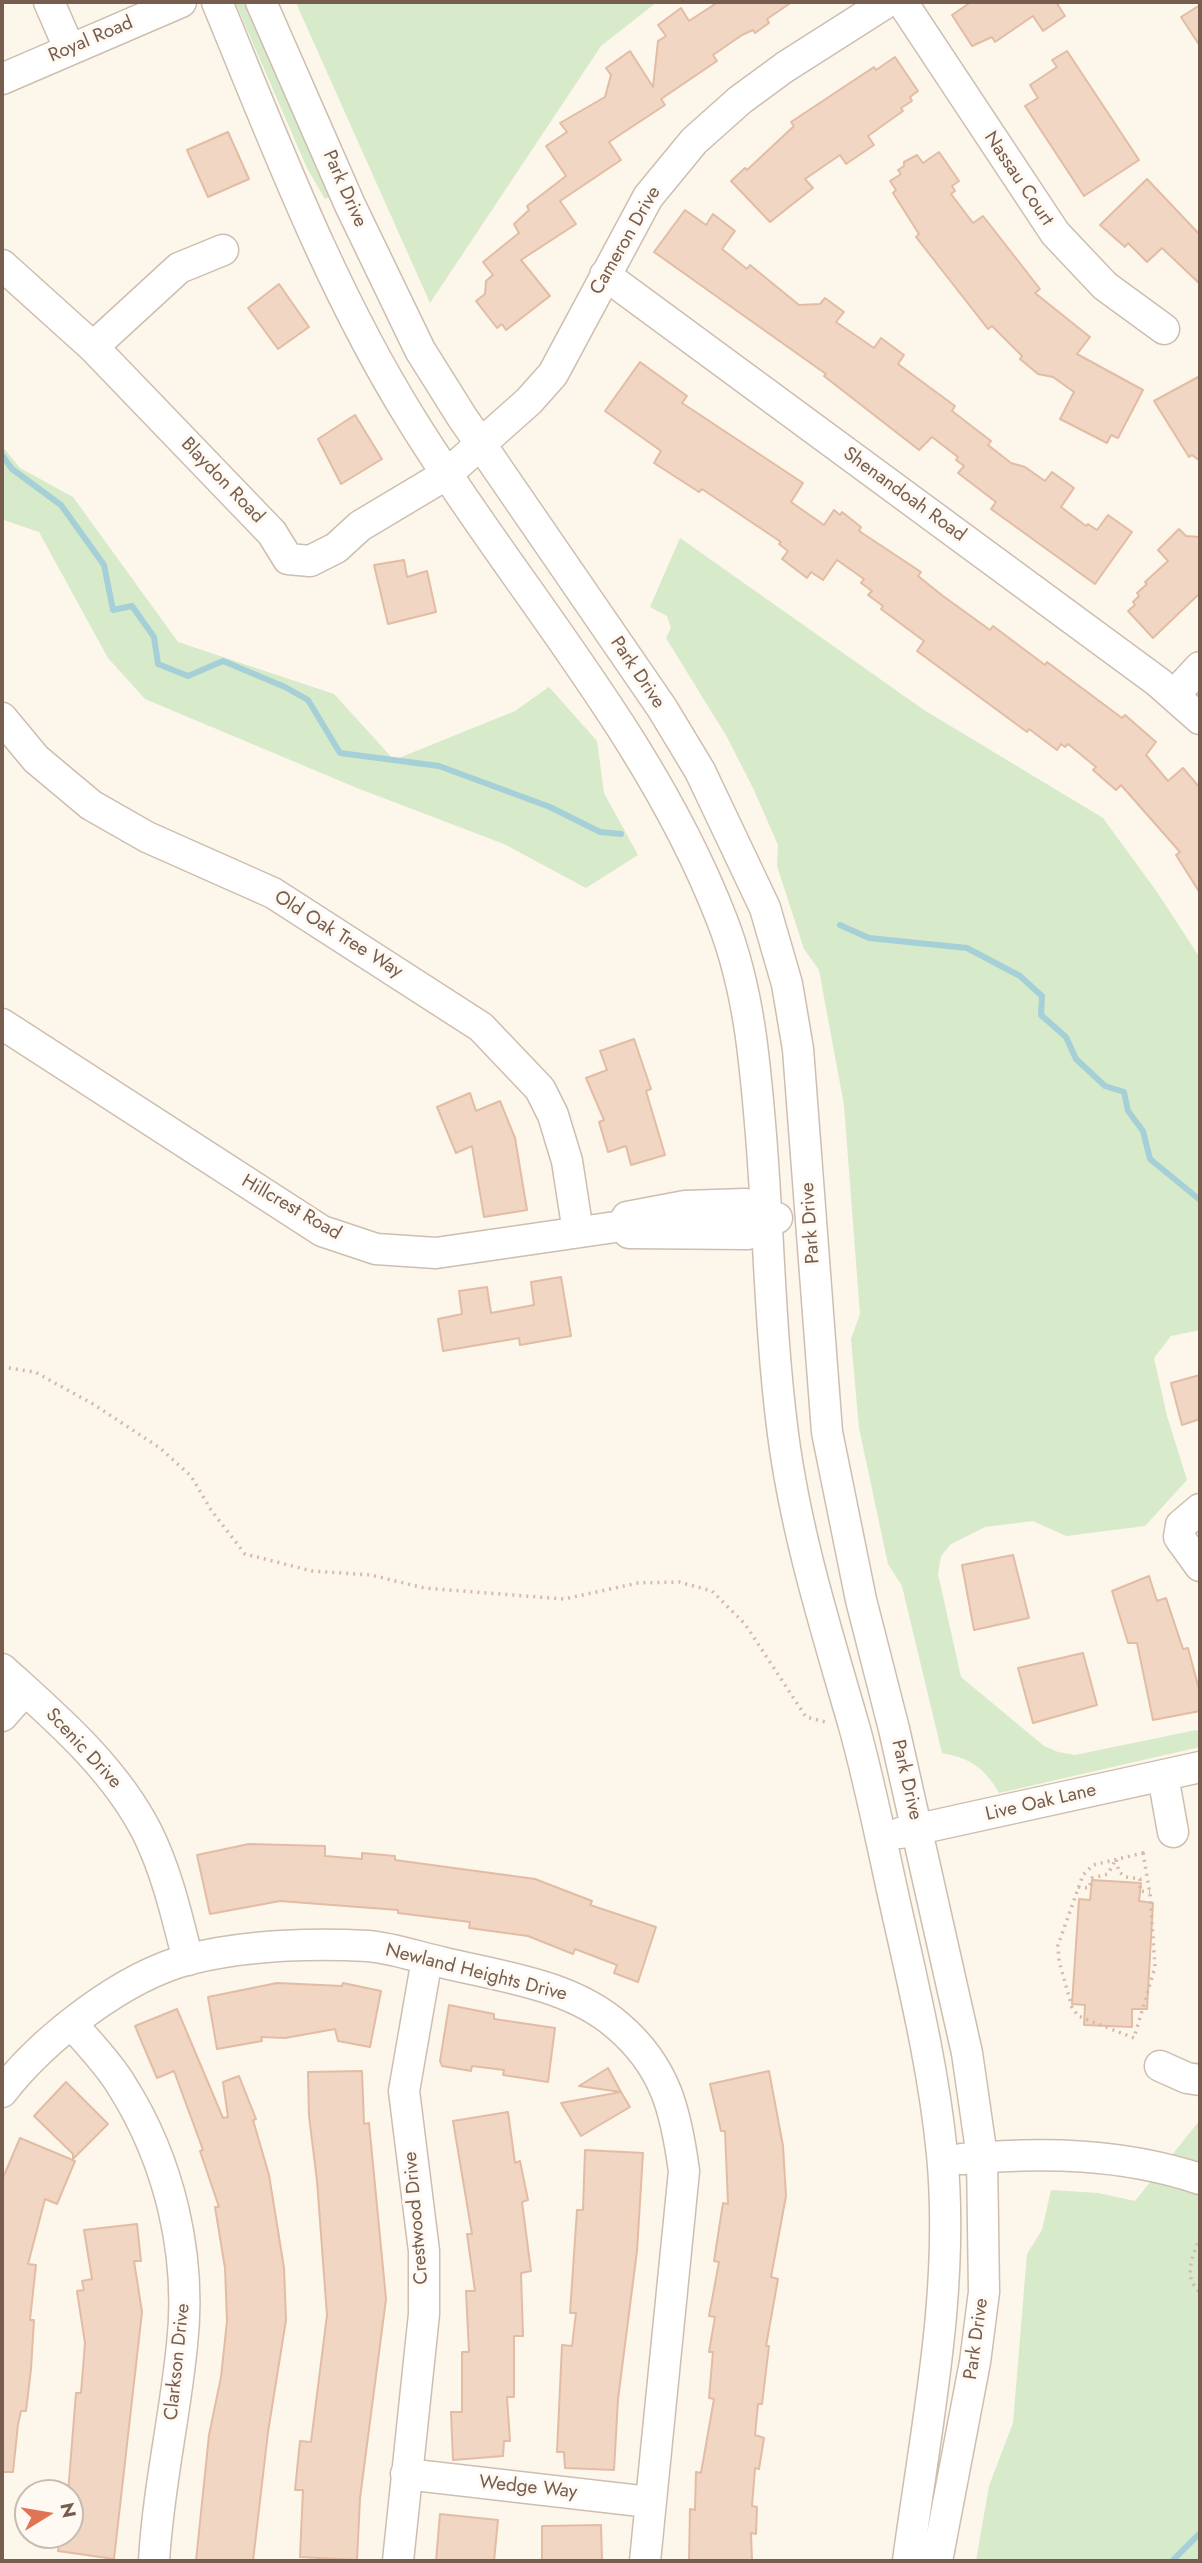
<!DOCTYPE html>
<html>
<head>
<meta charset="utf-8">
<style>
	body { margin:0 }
	#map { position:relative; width:1202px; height:2563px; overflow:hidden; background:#fcf6eb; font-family:Jost,sans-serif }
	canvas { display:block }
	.frame { position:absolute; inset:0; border:4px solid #775d4e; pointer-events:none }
	.north { position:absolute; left:14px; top:2479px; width:70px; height:70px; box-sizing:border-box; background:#fef9f2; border:2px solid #c8bbb0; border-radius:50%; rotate:79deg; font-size:19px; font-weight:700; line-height:28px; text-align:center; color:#775d4e }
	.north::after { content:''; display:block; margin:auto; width:24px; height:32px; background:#e07556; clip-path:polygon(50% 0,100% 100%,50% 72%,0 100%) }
</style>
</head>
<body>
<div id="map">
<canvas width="1202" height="2563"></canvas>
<div class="frame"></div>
<div class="north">N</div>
</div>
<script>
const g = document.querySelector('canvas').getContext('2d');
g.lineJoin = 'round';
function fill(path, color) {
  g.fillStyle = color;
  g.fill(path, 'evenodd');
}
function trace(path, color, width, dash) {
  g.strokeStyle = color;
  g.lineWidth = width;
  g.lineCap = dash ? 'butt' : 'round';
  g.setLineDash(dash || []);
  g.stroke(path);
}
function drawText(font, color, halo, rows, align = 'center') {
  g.font = font + ' Jost,sans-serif';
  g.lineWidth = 6;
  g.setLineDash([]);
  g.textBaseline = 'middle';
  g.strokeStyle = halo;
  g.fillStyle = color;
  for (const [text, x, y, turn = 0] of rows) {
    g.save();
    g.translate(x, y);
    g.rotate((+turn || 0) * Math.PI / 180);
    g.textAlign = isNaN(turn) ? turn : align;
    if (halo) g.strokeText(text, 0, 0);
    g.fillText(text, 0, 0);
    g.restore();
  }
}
const green = new Path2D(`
	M235,2H251L334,195L325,199L307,168Z
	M298,2H657L601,46L430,303L297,5Z
	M2,446L20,468L73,497L178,642L334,694L394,760L515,711L549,687L597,741L604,793L638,855L586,888L504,844L357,788L145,699L108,658L39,532L4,520L2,525Z
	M680,538L924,710L1103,818L1157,892L1200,958V1330L1171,1336L1154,1358L1167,1416L1187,1480L1145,1526L1066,1536L1033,1521L985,1527L951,1544L941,1556L938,1574L961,1677L1044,1746L1058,1752L1075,1755L1196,1730L1200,1732V1747L999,1793C985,1768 970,1758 942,1753L902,1586L888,1564L859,1428L851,1339L860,1314L844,1105L819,970L804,949L777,866L778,845L754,790L727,737L666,638L671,628L667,616L650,607Z
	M1200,2120V2561H976L989,2486L1013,2423L1027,2254L1042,2230L1051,2190L1098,2193L1135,2201Z`);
const stream = new Path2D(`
	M2,455L12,469L61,505L104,565L113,610L132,606L154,637L158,664L188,676L223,661L285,687L308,700L340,753L439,766L550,807L600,832L621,834
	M840,925L869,938L967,948L1020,976L1042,996L1041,1015L1066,1037L1076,1059L1105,1086L1124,1092L1128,1111L1143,1131L1150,1159L1200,1200
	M1172,2561L1200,2533`);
const building = new Path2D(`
	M718,2H792L767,19L769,23L755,33L753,30L742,35L713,55L717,61L661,99L665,105L609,142L621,160L560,201L576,224L521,260L550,296L506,330L502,324L497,328L476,301L485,294L486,281L493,275L483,262L519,233L514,224L529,210L527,206L566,176L546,146L567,132L560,123L605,97L611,75L606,68L630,51L653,87L658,41L666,36L658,25L681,8L689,21Z
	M971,2H1056L1065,16L1043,31L1033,16L995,42L992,37L972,46L952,15Z
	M1200,5V46L1181,17Z
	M1067,51L1139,160L1084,196L1025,106L1038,98L1030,85L1057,67L1052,60Z
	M895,57L918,91L910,97L912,101L901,108L903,111L868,136L874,145L846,164L840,155L805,179L813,188L770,222L731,181L745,168L747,170L794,126L791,122L874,67L876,70Z
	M228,132L249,179L208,197L187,150Z
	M939,152L959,181L952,186L955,191L951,194L973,223L983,216L1040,289L1035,293L1090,337L1077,354L1143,390L1118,438L1111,435L1107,443L1060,419L1074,392L1053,377L1038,374L1020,359L1022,356L992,326L988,329L916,237L919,234L893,193L896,190L890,181L901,174L898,170L904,166V162L917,155L923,163Z
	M1147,179L1200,235V284L1162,248L1147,262L1128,243L1125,247L1100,225Z
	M685,210L706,225L713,214L735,231L722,249L747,269L750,265L799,305L820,304L825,298L844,312L836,322L874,348L881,338L904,355L898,364L955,406L952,411L991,441L988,445L1011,463L1025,467L1045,481L1052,472L1074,488L1061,507L1086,526L1088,524L1097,530L1108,515L1132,532L1095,584L991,509L996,502L958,473L964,466L956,460L958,457L932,437L919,450L824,376L826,374L654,252Z
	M279,284L309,327L278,349L248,308Z
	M640,362L687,396L682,403L803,483L791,502L824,525L834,510L840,515L842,512L861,527L859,531L921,572L918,576L943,596L990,630L993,626L1045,665L1047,662L1122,718L1125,715L1156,742L1146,755L1168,781L1183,768L1200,788V893L1176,855L1180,852L1121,785L1116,790L1093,770L1096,767L1068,744L1065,747L1061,744L1057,750L1029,729L1027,732L917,651L924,641L881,609L883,606L868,595L872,591L861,583L864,579L837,560L823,580L811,572L807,578L782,559L788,551L779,544L781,542L702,489L699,492L654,463L661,451L605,411Z
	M1200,376V461L1192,455L1189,457L1154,401Z
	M355,415L382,459L341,484L318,439Z
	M1179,529L1186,536L1200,537V593L1153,638L1128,611L1135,605L1133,602L1139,596L1137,593L1147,584L1145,582L1168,561L1158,550Z
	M404,560L407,577L427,571L436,612L388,624L374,565Z
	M634,1039L651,1089L646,1091L665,1155L631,1165L626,1146L608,1152L599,1122L604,1120L586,1078L607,1070L600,1051Z
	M470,1093L476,1111L500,1101L515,1138L527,1210L484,1217L472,1146L456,1153L437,1107Z
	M561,1277L571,1336L520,1345L519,1338L443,1351L438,1319L462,1314L459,1291L487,1287L491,1313L534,1305L531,1282Z
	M1200,1375V1419L1182,1425L1171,1383Z
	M1013,1555L1029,1618L974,1630L962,1565Z
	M1149,1576L1157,1601L1166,1598L1183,1649L1188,1648L1200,1693V1711L1153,1720L1137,1643H1128L1112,1591Z
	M1083,1653L1097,1705L1033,1723L1018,1668Z
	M249,1844L325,1846V1856L362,1859V1853L395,1856V1860L535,1879L592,1901L590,1905L656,1927L638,1982L614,1973L617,1965L575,1949L573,1954L528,1936L469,1928L470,1922L398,1913V1910L280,1901L210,1914L197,1855Z
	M1092,1880L1141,1883L1139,1901L1153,1903L1147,2009H1132V2027L1084,2025L1085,2005L1072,2004L1079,1899L1090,1900Z
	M277,1983L342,1986L343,1983L381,1991L370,2047L338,2041L335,2029L285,2038L261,2037L262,2041L217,2049L208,1997Z
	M449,2005L494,2014V2019L555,2028L548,2082L503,2075L504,2070L472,2066L471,2071L442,2066L440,2061Z
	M177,2009L223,2118L228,2117L223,2082L239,2076L256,2119L253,2120L269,2175L284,2268L286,2320L268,2432L253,2561H196L209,2435L221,2377L227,2321L225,2268L215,2207H219L200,2151L203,2150L174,2071L157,2078L135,2026Z
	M608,2068L621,2092L579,2086Z
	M362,2071L364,2124L369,2123L386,2299L360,2498L357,2560L300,2557L303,2490H295L300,2441L311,2442L327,2315L317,2181L309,2116L308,2072Z
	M769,2071L783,2146L786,2196L771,2277L778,2279L766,2346H769L762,2404H758L755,2435L764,2438L759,2469L755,2468L752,2506L757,2507L756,2534L751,2533L752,2561H689L690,2509L695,2510L696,2472L701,2473L714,2399L709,2398L713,2352H709L715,2317L709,2316L719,2262L714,2261L723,2203L728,2204L725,2131H721L710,2084Z
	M66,2082L108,2124L73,2159V2154L34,2116Z
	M621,2092L630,2107L581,2136L561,2103Z
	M508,2112L515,2163L520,2161L528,2200L522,2202L531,2271L521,2273L523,2336H514V2397H507L510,2441H504L503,2456L453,2460L451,2412H462V2352H469L466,2291H475L467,2234H472L453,2121Z
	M20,2138L75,2161L57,2204L45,2199L28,2264L36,2265L30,2320H34L31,2369L26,2411H21L18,2424L13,2472H2V2180Z
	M585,2150L643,2153L637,2251L618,2399L614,2470L565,2468L564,2452H557L562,2345L572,2346L576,2313H570L577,2210H583Z
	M137,2224L141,2261H134L142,2312L114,2559L58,2551L60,2535H70L68,2493L76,2393H81L85,2343L77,2291L84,2290L82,2281L92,2279L84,2230Z
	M440,2514L498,2520L494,2561H436Z
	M601,2525L602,2561H542V2526Z`);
const path = new Path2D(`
	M2,1367L35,1372L93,1404L160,1448L191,1476L211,1510L245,1554L312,1571L371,1575L424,1588L564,1599L638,1583L679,1582L712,1591L745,1624L806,1717L826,1722
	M1143,1853L1150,1894L1155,1967L1134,2038L1078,2016L1072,2007L1059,1961L1058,1945L1083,1875L1093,1865Z
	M1078,1887L1089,1888L1092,1878L1108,1874L1116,1859L1119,1872L1126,1877L1140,1879V1891L1150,1892
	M1200,2237C1193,2256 1182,2277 1200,2292`);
const minor = new Path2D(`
	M49,2L69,48
	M217,2C276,145 331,291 413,422C516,588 651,736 722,920C749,989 755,1062 761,1135C769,1234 770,1335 783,1434C796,1534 826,1629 854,1726C871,1787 883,1850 897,1912C915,1992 934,2072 942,2154C955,2291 926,2426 908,2561
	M261,2L350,205L420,350L462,417L662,708L700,771L765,908L787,984L798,1049L827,1432L861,1600L894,1729L967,2053L982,2157L984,2292L975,2362L937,2561
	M902,2L1055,233L1105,286L1164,329
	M2,79L181,2
	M2,265L93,347L272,533L288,559L310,561L336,548L360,526L447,474L529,401L553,374L648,197L694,141L740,100L785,67L887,2
	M605,275L1158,682L1200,719
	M93,347L179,268L223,250
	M1174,695L1200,667
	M2,718L36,759L91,805L147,837L273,893L481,1027L540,1089L553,1115L567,1161L578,1232
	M2,1024L322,1231L376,1249L436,1253L622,1226L629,1233L748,1234L759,1218
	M624,1223L627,1217L685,1206L745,1204L759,1218H777
	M1200,1509L1181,1525L1179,1537L1200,1566
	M2,1669C55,1717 114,1767 147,1832C167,1872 177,1917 188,1960
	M2,1716L25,1690
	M1163,1776L1173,1832
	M900,1833L1200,1767
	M72,2024C89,2044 109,2064 122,2086C170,2162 192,2256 182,2345C175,2417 158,2489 154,2561
	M1160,2066L1187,2078L1200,2080
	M2,2092C43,2039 123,1976 190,1959C247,1945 310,1943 368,1946C392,1948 418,1957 441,1962C501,1977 570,1984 618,2026C666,2067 676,2112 684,2171L645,2561
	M962,2159C1043,2152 1122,2153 1200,2179
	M406,2474L649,2502
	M398,2561L424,2314V2251L404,2091L427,1959`);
const streetNames = [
	["Royal Road",91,40,-23],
	["Nassau Court",1018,179,56],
	["Park Drive",344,189,66],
	["Cameron Drive",626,241,-60],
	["Blaydon Road",222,481,46],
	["Shenandoah Road",904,495,36],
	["Park Drive",637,673,56],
	["Old Oak Tree Way",338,935,32],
	["Hillcrest Road",291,1208,30],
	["Park Drive",811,1223,-94],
	["Scenic Drive",83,1749,47],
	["Park Drive",906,1780,77],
	["Live Oak Lane",1041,1803,-13],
	["Newland Heights Drive",476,1973,14],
	["Crestwood Drive",417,2218,-95],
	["Park Drive",977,2339,-82],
	["Clarkson Drive",178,2362,-84],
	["Wedge Way",528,2488,6]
];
fill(green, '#d7eac9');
trace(stream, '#a6d0d7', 6);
fill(building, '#f1d6c4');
trace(building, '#e3bca4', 2);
trace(minor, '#cebeb0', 33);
trace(path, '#d6b9a6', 3.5, [2, 5]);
trace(minor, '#fff', 30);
drawText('19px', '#775d4e', '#fef9f2', streetNames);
</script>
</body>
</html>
